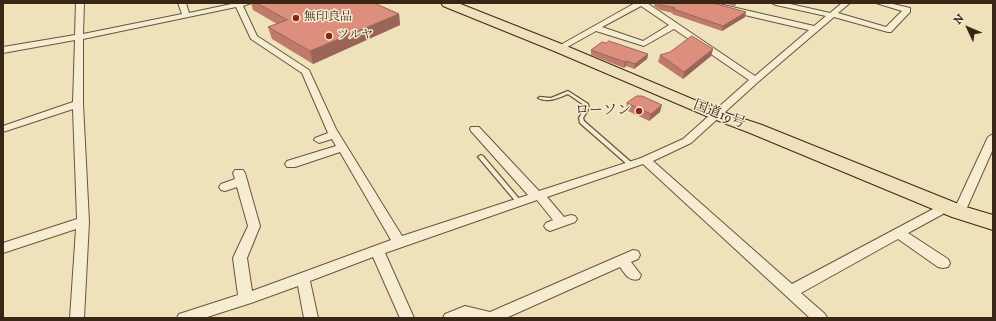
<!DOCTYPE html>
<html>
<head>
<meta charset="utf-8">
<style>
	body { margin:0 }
	#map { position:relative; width:996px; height:321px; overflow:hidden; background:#efe1b9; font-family:"IM FELL DW Pica",serif }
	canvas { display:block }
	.frame { position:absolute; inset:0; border:4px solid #3b2616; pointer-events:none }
	.north { position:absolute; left:948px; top:8px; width:40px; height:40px; -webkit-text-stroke:3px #f5ecd2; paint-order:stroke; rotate:314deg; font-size:11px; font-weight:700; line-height:16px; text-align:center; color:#3b2616 }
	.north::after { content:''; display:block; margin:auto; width:14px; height:18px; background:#3b2616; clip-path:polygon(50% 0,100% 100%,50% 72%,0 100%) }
</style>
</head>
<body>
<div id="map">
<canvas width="996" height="321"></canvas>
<div class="frame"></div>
<div class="north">N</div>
</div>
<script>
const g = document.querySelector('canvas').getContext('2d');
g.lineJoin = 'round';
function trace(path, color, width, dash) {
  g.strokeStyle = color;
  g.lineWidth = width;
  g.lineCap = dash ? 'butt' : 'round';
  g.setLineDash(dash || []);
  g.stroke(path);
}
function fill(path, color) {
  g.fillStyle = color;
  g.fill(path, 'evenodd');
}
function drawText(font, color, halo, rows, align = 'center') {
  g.font = font + ' "IM FELL DW Pica","Noto Serif JP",serif';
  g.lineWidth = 3;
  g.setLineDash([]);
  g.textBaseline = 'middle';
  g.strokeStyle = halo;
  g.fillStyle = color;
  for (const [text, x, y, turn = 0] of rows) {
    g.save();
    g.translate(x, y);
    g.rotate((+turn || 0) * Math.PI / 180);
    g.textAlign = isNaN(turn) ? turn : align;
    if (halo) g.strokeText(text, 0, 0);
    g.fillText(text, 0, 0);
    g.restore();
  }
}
const service = new Path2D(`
	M568,91L588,104L589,108L583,118L584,121L632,163L633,164L632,165H628L580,123L579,118L585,108L584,105L568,94C558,98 548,103 538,98L540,97L551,98Z
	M481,155L483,156L521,201L522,202L521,203H517L479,158L478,157Z`);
const minor = new Path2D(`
	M76,3H84L83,34L182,14L178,3H186L189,13L236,3H251L243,6L257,36L309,70L336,129L402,236L528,195L471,131L470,129L471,127H479L539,191L641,158L683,139L749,80L674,29L644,46L596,31L562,50H559L555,48L635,3H647L755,76L809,30L706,6V3H715L814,26L826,16L776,5L772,3H786L830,13L842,3H850L838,13L886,27L902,11L876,3H889L910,8V12L891,32H888L834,17L758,82L691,143L653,161L792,284L935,208C938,202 940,200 947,202L949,205L943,214L908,233L948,259L950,263L948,267L943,268L938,267L898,239L801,293L825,314L827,318H810L643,164L547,197L564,217L571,215L575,216L577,219L575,222L550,231L546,229L544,226L546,223L553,220L537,200L385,253L414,318H400L373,257L310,281L318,318H304L298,286L251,303L204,318H177L179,314L238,295L233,258L248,226L237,187L225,191L221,190L219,187L221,184L235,179L233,173L235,170H243L245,173L260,226L247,258L252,291L391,240L340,152L295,167H287L285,164L287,161L336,146L332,139L319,143L314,140L315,138L328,133L302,73L251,39L236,7L83,39V104L89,222L84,318H70L76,229L3,253V243L77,219L73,109L3,132V126L73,102L75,40L3,53V47L75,35ZM641,6L669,25L643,41L602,27Z
	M993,134V149L965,212L963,215L959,216L955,215L953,212L988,137Z
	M633,250L638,251L640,255L638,259L631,262L641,275L639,279C629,282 625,274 620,267L506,318H443L445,314L465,306L490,312Z`);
const trunk = new Path2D(`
	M441,3H458L564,45L723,112L762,125L966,207L993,215V230L952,217L750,133L711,118L554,51L443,6Z`);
const wall = new Path2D(`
	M251,3H374L399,14L400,25L313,64L272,39L268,27L277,24L253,10Z
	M655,3H713L745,17L722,31L672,14L673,13L660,10L654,6Z
	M722,3H737L735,6Z
	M713,49L711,56L683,79L658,62L660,55Z
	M591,50L648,54L647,59L634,69L626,66L624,68L591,55Z
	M627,103L660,112L649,121L626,110Z`);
const shadedWall = new Path2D(`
	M746,12L745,17L722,31L723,26Z
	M399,14L400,25L313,64L310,51Z
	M713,49L711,56L683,79L684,72Z
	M648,54L647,59L634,69L635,64Z
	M627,61L626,66L624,68L625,62Z
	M662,105L660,112L649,121L651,114Z`);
const building = new Path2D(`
	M257,3H374L399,14L310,51L268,27L287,20Z
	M658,3H713L746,12L723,26L673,9L675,8L661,5Z
	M692,36L713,49L684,72L660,55L670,52Z
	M609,41L648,54L635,64L627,61L625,62L591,50L602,42L606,43Z
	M637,96H642L662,105L651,114L627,103Z`);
const markers = [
	[296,18,4,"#8f2418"],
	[329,36,4,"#8f2418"],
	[639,111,4,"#8f2418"]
];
const farPoinames = [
	["無印良品",304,18],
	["ツルヤ",337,36]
];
const poiNames = [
	["ローソン",631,111]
];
const streetNames = [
	["国道19号",719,115,21]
];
trace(service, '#68553f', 2.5);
trace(minor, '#68553f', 2);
trace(trunk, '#3b2616', 2);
fill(service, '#f5ecd2');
fill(minor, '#f5ecd2');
fill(trunk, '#efe1b9');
fill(wall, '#be7b6c');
fill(shadedWall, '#9b6458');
fill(building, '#dd8f7d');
trace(building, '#9b6458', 1);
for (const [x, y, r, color] of markers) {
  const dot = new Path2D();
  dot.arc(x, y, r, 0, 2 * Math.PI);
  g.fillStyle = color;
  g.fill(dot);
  trace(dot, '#f5ecd2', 1.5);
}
drawText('12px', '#3b2616', '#f5ecd2', farPoinames, 'left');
drawText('14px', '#3b2616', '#f5ecd2', poiNames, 'right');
drawText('14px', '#3b2616', '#f5ecd2', streetNames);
</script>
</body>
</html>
